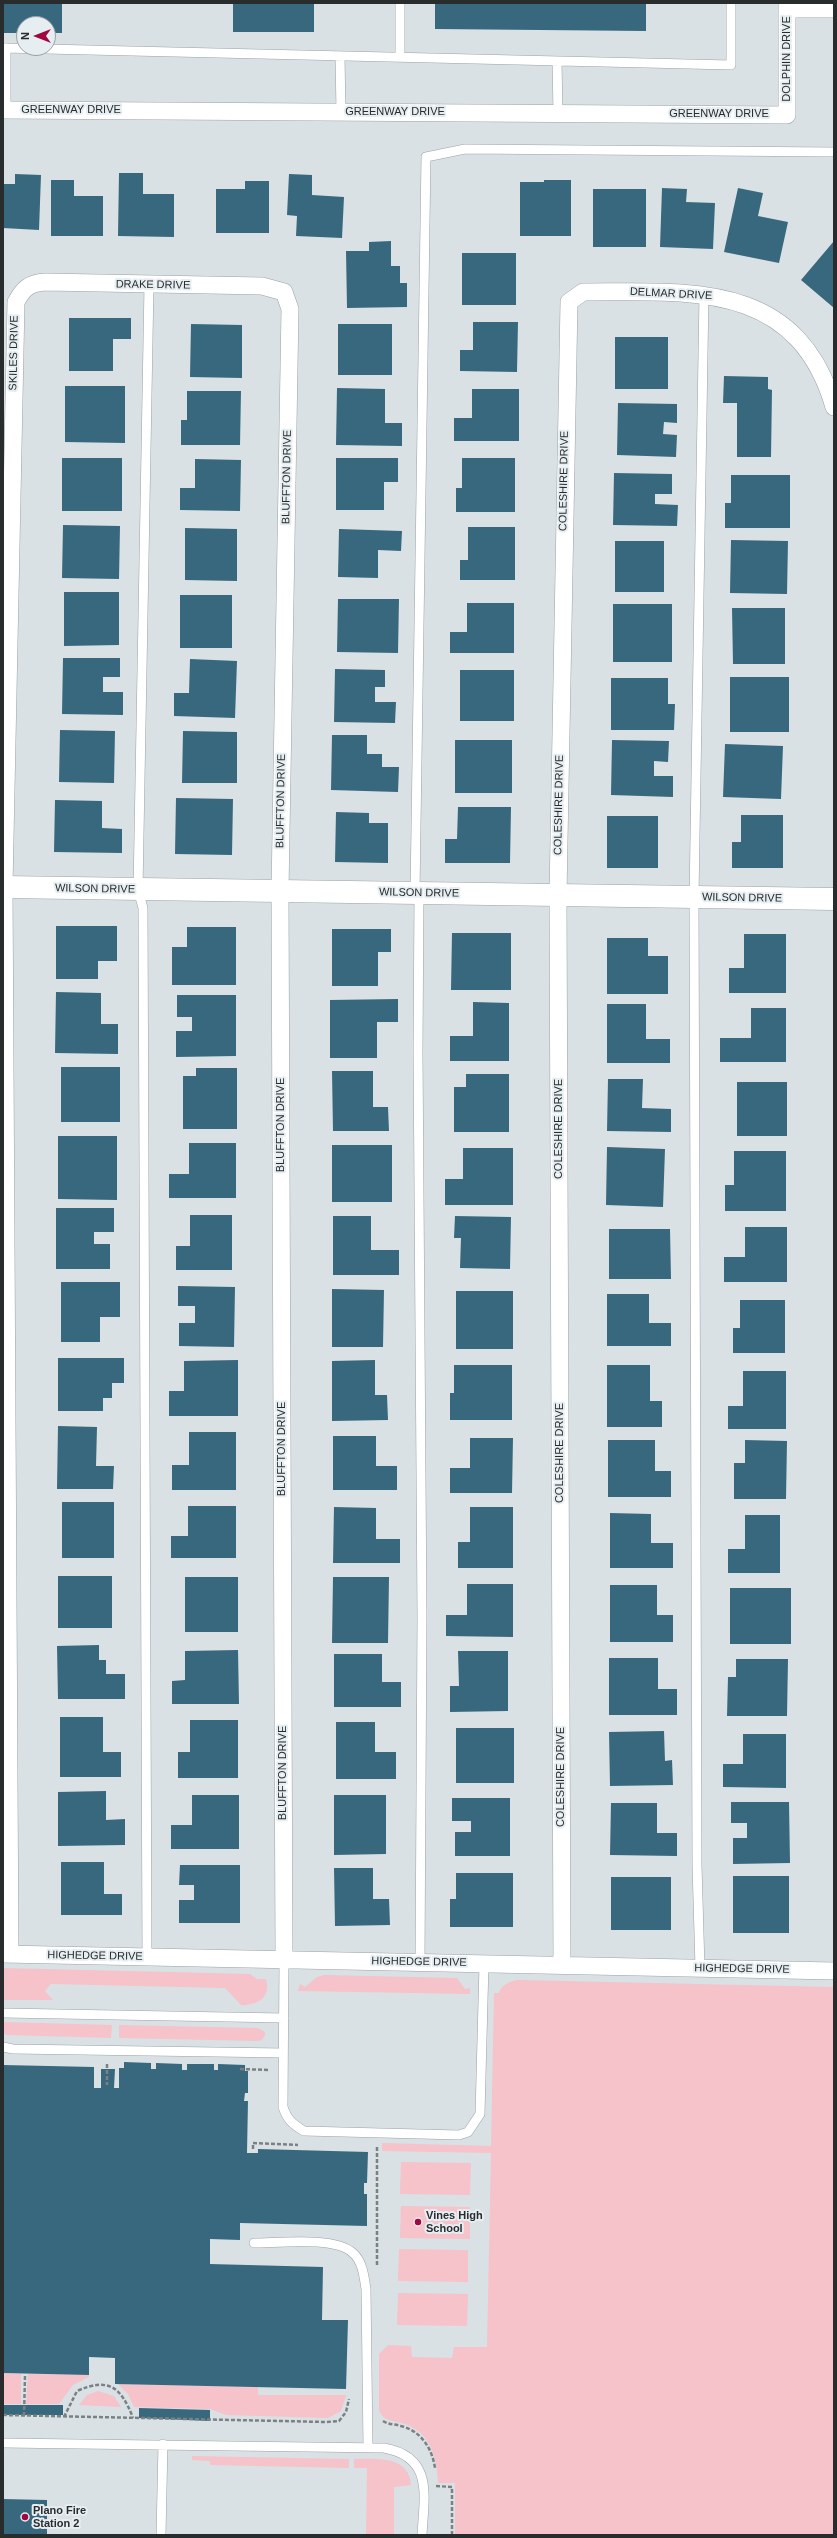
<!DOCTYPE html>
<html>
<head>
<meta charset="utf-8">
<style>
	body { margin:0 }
	#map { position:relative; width:837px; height:2538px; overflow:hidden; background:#d9e1e5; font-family:Arial,sans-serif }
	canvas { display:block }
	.frame { position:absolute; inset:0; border:4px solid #292c2d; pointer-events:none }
	.north { position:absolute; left:16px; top:16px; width:40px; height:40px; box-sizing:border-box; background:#e6eef2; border:1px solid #9aa0a3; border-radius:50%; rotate:270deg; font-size:11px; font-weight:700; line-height:16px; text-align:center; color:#292c2d }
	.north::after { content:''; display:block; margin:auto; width:14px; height:18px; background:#a20640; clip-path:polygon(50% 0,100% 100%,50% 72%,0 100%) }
</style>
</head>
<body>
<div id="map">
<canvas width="837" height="2538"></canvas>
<div class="frame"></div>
<div class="north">N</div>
</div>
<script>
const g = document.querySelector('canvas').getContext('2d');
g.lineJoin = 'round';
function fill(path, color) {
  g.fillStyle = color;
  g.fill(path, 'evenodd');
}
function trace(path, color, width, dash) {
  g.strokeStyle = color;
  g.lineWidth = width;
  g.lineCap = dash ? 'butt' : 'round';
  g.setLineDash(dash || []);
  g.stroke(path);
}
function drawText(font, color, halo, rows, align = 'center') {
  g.font = font + ' Arial,sans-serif';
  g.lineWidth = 4;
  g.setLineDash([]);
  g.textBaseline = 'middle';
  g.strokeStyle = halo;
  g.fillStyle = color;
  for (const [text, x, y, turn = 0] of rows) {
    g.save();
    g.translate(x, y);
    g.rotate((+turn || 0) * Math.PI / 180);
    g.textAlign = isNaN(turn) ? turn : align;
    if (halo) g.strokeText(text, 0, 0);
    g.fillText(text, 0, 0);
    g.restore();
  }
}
const green = new Path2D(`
	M3,1968L250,1974L257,1979H266C271,1998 258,2005 241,2005L225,1988L51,1984L45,1991L53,2000H3Z
	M324,1975L457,1978L465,1989L470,1988V1994L298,1991L300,1984L305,1987L317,1977Z
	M518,1980L834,1987V2535H455V2483H438C437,2457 430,2430 401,2423C391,2420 383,2421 379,2410V2354L388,2345L411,2346L412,2357L452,2358L454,2347H487L491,2153L382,2151V2143L491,2146L494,1993H499C501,1985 510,1981 518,1980Z
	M3,2022L112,2025L111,2038L7,2035L3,2033Z
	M119,2025L258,2028L265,2032V2035L262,2040L258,2041L119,2038Z
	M401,2162L471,2163L470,2195L400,2194Z
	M401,2206L470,2207V2239L400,2238Z
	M399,2249L468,2250V2282L398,2281Z
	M398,2293L468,2294L467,2326L397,2325Z
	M3,2373L21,2374V2404H3Z
	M28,2374L89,2375V2377L73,2385L59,2404H26Z
	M118,2384L258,2387V2395H346L341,2411L328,2418L226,2415L210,2409L134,2407L128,2394Z
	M98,2391L114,2396L121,2407L79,2405L87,2395Z
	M192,2456L349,2459V2468L210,2465V2461L192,2460Z
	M354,2459C376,2459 409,2455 411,2485L394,2487V2535H366L367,2468H354Z`);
const building = new Path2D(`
	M3,3H62V33H48V24H24V33H3Z
	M233,3H314V32H233Z
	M435,3H646V31L435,29Z
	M119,173H143V194H174V237L118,236Z
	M15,174L41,175L39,230L3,228V184H15Z
	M289,174L312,175V195L344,197L342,238L296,236L297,216L287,215Z
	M51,180H74V196H103V236H51Z
	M544,180H571V236H520V182H544Z
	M245,181H269V233H216V189H245Z
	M662,188L687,189L686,202L715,203L713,249L660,247Z
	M738,188L763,193L758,216L788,222L779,263L724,252Z
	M593,189H646V247H593Z
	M391,241V266H400V283H407V307L347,308L346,251H369V242Z
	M834,241V308L801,280Z
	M462,253H516V305H462Z
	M69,318H131V339H113V371H69Z
	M473,322H518L517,372L460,371V350H473Z
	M191,324L242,325V378L190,377Z
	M338,324H392V375H338Z
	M615,337H668V389H615Z
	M724,376L768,377V389L772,390L771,457H737V403H723Z
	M65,386H125V443L65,442Z
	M337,388L385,389V423H402V446L336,445Z
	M472,389H519V441H454V418H472Z
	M187,391H241L240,445H181V420H187Z
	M618,403L677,404V423L664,422L663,434L677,435L676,457L617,455Z
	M62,458H122V511H62Z
	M336,458H398V482H384V510H336Z
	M462,458H515V512H456V488H462Z
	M195,459L241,460L240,511L180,510V488H195Z
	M614,473L672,474V494H655V504L678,505L677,526L613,525Z
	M731,475H790V528H725V503H731Z
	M63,525L120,526L119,579L62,578Z
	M468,527H515V580H460V560H468Z
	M185,528L237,529V581L185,580Z
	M339,529L402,531L401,551L378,550V578L338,577Z
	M731,540L788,541L787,594L730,593Z
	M615,541H664V592H615Z
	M64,592H119V645L64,646Z
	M180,595H232V648H180Z
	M338,599H399L398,653L337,652Z
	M467,603H514V653H450V632H467Z
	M613,604H672V662H613Z
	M732,608H785V664H733Z
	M63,658H120V677H103V692H123V715L62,714Z
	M190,659L237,661L235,718L174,716V693H189Z
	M335,669L385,670V687H375V702H396L395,723L334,722Z
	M460,670H514V721H460Z
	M730,677H789V732H730Z
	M611,678H668V704H675L674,730H611Z
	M60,730L115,731L114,783L59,782Z
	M183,731L237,732V783H182Z
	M332,735H367V754H382V767H399L398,792L331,790Z
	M455,740H512V793H455Z
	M612,740L669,741L668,762L654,761V776H673V797L611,795Z
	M725,744L783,746L781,799L723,797Z
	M176,798L233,799L232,855L175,854Z
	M55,800L102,801V828L122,829V853L54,852Z
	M458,807H511L510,863H445V839H457Z
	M336,812L369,813V823H388V863L335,862Z
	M741,815H783V868H732V842H741Z
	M607,816H658V868H607Z
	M56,926H117V961H98V979H56Z
	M187,927H236V985H172V947H187Z
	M332,929H391V952H378V986H332Z
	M452,933H511V990H451Z
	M744,934H786V993H729V968H744Z
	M607,938H648V956H668V994H607Z
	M56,992L101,993V1024H118V1054L55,1053Z
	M177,995H236V1056L176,1057V1031H192V1017H177Z
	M398,999V1022H377V1058H330V1000Z
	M473,1002L509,1003V1061H450V1036H473Z
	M607,1004H646V1039H670V1063H607Z
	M751,1008H786V1062H720V1038H751Z
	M61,1067H120V1122H61Z
	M196,1068H237V1129H183V1076H196Z
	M332,1071H373V1107H388L389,1131H333Z
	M466,1074H509V1132H454V1087H466Z
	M608,1079H643L642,1108L671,1109V1132L607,1131Z
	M737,1082H787V1136H737Z
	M58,1136H117V1200L58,1199Z
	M189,1143H236V1198H169V1174H189Z
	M332,1145H392V1202H332Z
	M607,1147L665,1149L663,1207L606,1205Z
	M463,1148H513V1205H445V1179H463Z
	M734,1151H786V1211H725V1185H734Z
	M56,1208H114V1232H94V1244H110V1269H56Z
	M190,1215H232V1270H176V1246H190Z
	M333,1216H371V1250H399V1275H333Z
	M455,1216L511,1217L510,1269L460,1268L461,1238H454Z
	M745,1227H787V1282H724V1257H745Z
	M609,1229H670L671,1279H609Z
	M61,1282H120V1317H100V1342H61Z
	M178,1286L235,1287L234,1347L179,1346V1323H195V1306H178Z
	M332,1289L384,1290L383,1347H332Z
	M456,1291H513V1349H456Z
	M607,1294H649V1323H671V1346H607Z
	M740,1300H785V1353H733V1328H740Z
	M58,1358H124V1383H112V1398H103V1411H58Z
	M238,1360V1416H169V1391H184V1361Z
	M375,1360V1395H387L388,1420L332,1421V1361Z
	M454,1365H512V1420H450V1393H454Z
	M607,1365H650V1401H662V1427H607Z
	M743,1371H786V1429H728V1406H743Z
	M58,1426L97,1427L96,1466H114L113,1489H57Z
	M189,1432H236V1490H172V1465H189Z
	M333,1436H376V1466H397V1490H333Z
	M470,1438H513L512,1493H450V1468H470Z
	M608,1440H655V1471H671V1497H608Z
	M745,1440L787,1441L786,1499H734V1463H745Z
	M62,1502H114V1558H62Z
	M188,1506H236V1558H171V1536H188Z
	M334,1507L376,1508V1539H400V1563H333Z
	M470,1507H513V1568H458V1542H470Z
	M610,1513L651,1514V1543H673V1568H610Z
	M745,1515H780V1573H728V1549H745Z
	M58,1576H112V1628H58Z
	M185,1577H238V1632H185Z
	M333,1577H389L388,1643H332Z
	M467,1584H513V1637L446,1636V1615H467Z
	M610,1585H657V1615H673V1642H610Z
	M730,1588H791V1644H730Z
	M99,1645V1660H106V1674H125V1699H58L57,1646Z
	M238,1650L239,1704H172V1681L185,1680V1651Z
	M458,1651H508V1711L450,1712V1686H459Z
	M334,1654H382V1682H401V1707H334Z
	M609,1658H658V1689H677V1715H609Z
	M736,1659H788L787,1716H727L728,1677H736Z
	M60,1717H103V1752H121V1777H60Z
	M190,1720H238V1778H178V1752H190Z
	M336,1722H375V1752H396V1779H336Z
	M456,1728H514V1783H456Z
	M664,1731L665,1761L672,1760L673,1785L610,1786L609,1732Z
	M743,1734H786V1788L723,1787V1764H743Z
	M106,1791V1820L125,1819V1845L58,1846V1792Z
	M192,1795H239V1849H171V1825H192Z
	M334,1795H386V1854L334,1855Z
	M452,1798H510V1856H455V1832H471V1821H452Z
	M731,1802H789L790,1863L733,1864V1838H747V1823H731Z
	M611,1803H657V1833H677V1856L610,1855Z
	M61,1862H104V1894H122V1915H61Z
	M180,1865H240V1923H179V1900H194V1885H179Z
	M334,1868H373V1899H389L390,1925L335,1926Z
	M456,1873H513V1927H450V1899H456Z
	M733,1876H789V1933H733Z
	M611,1877H671V1930H611Z
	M124,2062L151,2063V2069H156V2063L182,2064V2070H187V2064H214V2070H218V2064L245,2065V2071H248V2093H245L244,2101H248L247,2153H258V2149L368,2152L367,2183H364V2194H367V2226L240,2223V2240L210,2239V2264L323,2267L322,2320H348L346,2389L115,2384V2358L89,2357V2375L3,2373V2065L94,2067V2088H101V2069H115L114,2088H119V2068H124Z
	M3,2405H63V2415H3Z
	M139,2408L210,2410V2421L139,2418Z
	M3,2499L47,2500V2535H3Z`);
const path = new Path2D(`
	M107,2064V2085
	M240,2069L269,2070
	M377,2147V2265
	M253,2149V2143L298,2145
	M3,2415L326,2422L339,2421L346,2412L349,2399
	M24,2416L25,2376
	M64,2417L77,2391C109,2377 121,2387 133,2418
	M383,2421C389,2425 395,2424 401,2426C421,2431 432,2448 435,2468
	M436,2486L452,2487V2535`);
const lane = new Path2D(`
	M400,3V57
	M3,48L731,65V3
	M340,56L341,112
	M557,61L558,113
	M6,110V48
	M415,893L426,157L465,149L834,152
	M419,893L418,1051L422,1617L420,1962
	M147,1957L143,908L138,890L149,285
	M284,1960L283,2107C287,2119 292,2124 304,2131L459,2135L468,2132L480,2114L484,1964
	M700,1968L697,1865L694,897L704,294
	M3,2013L284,2018
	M3,2047L13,2049L283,2053
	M254,2243C278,2243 335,2236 353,2253C363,2262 364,2277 366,2289L368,2448
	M3,2443L384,2448C434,2457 424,2496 422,2535
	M161,2535L163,2444`);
const street = new Path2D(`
	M787,9H834
	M3,110L787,115V3
	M3,1954L834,1971
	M10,1954L4,887L16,302C23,289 29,283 45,282L262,286L284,292L290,309L280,891L284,1960
	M562,1965L558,895L569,302L583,292C690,292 797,280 834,407`);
const secondary = new Path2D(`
	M3,887L834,899`);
const markers = [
	[418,2222,4,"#a20640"],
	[25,2517,4,"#a20640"]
];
const streetNames = [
	["DOLPHIN DRIVE",787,59,-90],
	["GREENWAY DRIVE",71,110],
	["GREENWAY DRIVE",395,112],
	["GREENWAY DRIVE",719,114],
	["DRAKE DRIVE",153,285,1],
	["DELMAR DRIVE",671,294,3],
	["SKILES DRIVE",14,353,-89],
	["BLUFFTON DRIVE",287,477,-89],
	["COLESHIRE DRIVE",564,481,-89],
	["BLUFFTON DRIVE",281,801,-89],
	["COLESHIRE DRIVE",559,805,-89],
	["WILSON DRIVE",95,889,1],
	["WILSON DRIVE",419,893,1],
	["WILSON DRIVE",742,898,1],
	["BLUFFTON DRIVE",281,1125,-90],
	["COLESHIRE DRIVE",559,1129,-90],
	["BLUFFTON DRIVE",282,1449,-90],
	["COLESHIRE DRIVE",560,1453,-90],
	["BLUFFTON DRIVE",283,1773,-90],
	["COLESHIRE DRIVE",561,1777,-90],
	["HIGHEDGE DRIVE",95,1956,1],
	["HIGHEDGE DRIVE",419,1962,1],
	["HIGHEDGE DRIVE",742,1969,1]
];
const poiNames = [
	["Vines High",426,2216],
	["School",426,2229],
	["Plano Fire",33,2511],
	["Station 2",33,2524]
];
fill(green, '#f5c3c9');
fill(building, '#38687e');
trace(lane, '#9aa2a5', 10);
trace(street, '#9aa2a5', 18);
trace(secondary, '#9aa2a5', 23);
trace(path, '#7b8083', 2.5, [4, 2]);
trace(lane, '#fff', 9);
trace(street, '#fff', 17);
trace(secondary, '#fff', 22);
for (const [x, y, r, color] of markers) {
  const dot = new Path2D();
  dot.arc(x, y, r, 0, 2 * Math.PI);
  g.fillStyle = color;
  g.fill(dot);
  trace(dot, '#e6eef2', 1.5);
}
drawText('11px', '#292c2d', '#e6eef2', streetNames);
drawText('bold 11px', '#292c2d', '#e6eef2', poiNames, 'left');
</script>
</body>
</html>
